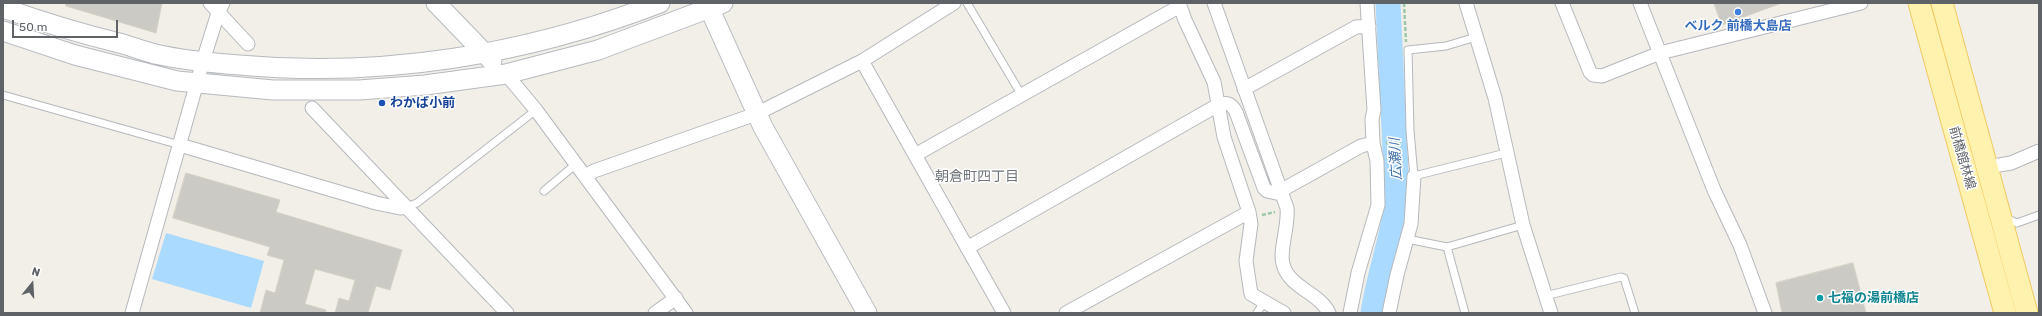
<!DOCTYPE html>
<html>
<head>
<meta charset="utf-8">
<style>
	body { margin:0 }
	#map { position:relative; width:2042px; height:316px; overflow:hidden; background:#f1efe8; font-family:Rubik,sans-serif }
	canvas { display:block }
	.frame { position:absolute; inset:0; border:4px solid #5f6368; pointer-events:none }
	.north { position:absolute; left:12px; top:264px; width:40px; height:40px; -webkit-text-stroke:3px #fff; paint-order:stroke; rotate:18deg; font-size:11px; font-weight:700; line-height:16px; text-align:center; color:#5f6368 }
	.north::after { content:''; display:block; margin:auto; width:14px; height:18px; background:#5f6368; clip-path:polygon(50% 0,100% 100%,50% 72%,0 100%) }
	.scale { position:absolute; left:12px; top:20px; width:106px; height:18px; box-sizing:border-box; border:2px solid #5f6368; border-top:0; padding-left:5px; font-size:12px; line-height:14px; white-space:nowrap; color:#5f6368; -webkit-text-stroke:3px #fff; paint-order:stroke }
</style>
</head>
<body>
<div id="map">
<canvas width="2042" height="316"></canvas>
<div class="frame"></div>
<div class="north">N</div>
<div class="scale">50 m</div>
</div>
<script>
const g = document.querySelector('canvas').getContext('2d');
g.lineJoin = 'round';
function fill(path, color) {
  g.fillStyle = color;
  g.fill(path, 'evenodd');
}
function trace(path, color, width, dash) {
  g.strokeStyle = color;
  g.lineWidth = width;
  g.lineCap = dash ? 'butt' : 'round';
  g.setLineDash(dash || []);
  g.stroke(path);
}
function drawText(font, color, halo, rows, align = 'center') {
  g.font = font + ' Rubik,"Noto Sans JP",sans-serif';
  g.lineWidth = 3;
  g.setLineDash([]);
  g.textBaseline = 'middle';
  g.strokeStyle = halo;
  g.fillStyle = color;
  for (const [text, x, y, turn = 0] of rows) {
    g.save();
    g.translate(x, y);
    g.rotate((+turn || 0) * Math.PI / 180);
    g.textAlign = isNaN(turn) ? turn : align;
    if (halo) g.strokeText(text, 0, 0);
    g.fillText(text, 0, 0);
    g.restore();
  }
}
const water = new Path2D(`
	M166,233L264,261L251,308L152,279Z`);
const river = new Path2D(`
	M1373,313C1379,272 1395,234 1397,193L1388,3`);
const building = new Path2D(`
	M66,3H162L156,33L66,6Z
	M1714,3H1779V4L1722,25Z
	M186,173L280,200L276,212L402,250L390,290L376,286L368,313H335L339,298L349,301L355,280L315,269L305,304L326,310V313H260L266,290L275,293L284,260L267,255L270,247L173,218Z
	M1853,263L1866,313H1782L1776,283Z`);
const path = new Path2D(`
	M1404,3L1406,42
	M1386,143H1401
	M1262,215L1275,212`);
const lane = new Path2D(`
	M967,3L1021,94
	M1476,37L1446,46L1408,50L1410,131L1414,176L1506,153
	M3,95L180,145
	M544,191L576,164
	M406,207L417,203L536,110
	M2005,218L2017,223L2039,215
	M1407,239L1447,247L1523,225
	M1447,247L1465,313
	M1545,296L1621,277L1624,278L1635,313
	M1257,313L1264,302`);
const street = new Path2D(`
	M210,3L248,44
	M1179,3L1185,20L1214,82L1224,137L1249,212L1251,224L1246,261L1251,294L1284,313
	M1214,3L1287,208C1289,226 1279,250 1283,264C1289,288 1319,292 1329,313
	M1466,3L1495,98L1523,225L1551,313
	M1562,3L1590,72L1593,75L1602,76L1660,53L1861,3
	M1640,3L1714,190L1740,245L1765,313
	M862,61L1004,313
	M506,74L536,110L686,313
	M1244,89L1356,27L1369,26
	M312,108L507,313
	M180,145L376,203L400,208L406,207
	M915,155L1180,6
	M1987,167L2011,163L2039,151
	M585,176L594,171L756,114L862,61L954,3
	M967,248L1218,105C1227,102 1231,103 1236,112L1264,188L1267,191L1276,193L1282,190L1361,146L1373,143
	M132,313L203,61L218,13L223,3
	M655,313L676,298
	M1066,313L1249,212
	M1350,313L1358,273L1378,205L1377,161L1373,143L1372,119L1374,110L1367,3
	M1389,313L1397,275L1411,224L1414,176`);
const secondary = new Path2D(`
	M436,3L492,61
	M707,3L763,127L867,313
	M3,8C42,22 82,34 123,44C133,47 144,51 155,54C182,60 211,63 239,65C382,78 526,55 660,3
	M3,31L75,55L177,81L273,90H359L425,85L506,74L598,50L723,3`);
const primary = new Path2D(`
	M1919,3L2005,313
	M1942,3L2027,313`);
const markers = [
	[1738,12,4,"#3f7fe0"],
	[382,103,4,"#1a4fb4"],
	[1820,298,4,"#0f9aa8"]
];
const shopNames = [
	["ベルク 前橋大島店",1738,26]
];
const transitNames = [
	["わかば小前",390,103]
];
const streetNames = [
	["前橋館林線",1962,158,74]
];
const cultureNames = [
	["七福の湯前橋店",1828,298]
];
const waterNames = [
	["広瀬川",1396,159,-93]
];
const neighbourhoodNames = [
	["朝倉町四丁目",977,177]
];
fill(water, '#aadaff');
trace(river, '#aadaff', 25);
fill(building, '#cccac5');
trace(building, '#d6d1c6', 1);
trace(lane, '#b5b8bc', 9);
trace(street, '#b5b8bc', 15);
trace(secondary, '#b6babf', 21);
trace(primary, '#f2c960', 23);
trace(path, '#9cc7a9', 2.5, [4, 2]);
trace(lane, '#fff', 7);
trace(street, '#fff', 13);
trace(secondary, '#fff', 19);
trace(primary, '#fff2af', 21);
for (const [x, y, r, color] of markers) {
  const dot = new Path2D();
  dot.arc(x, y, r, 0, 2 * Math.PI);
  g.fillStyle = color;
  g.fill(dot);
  trace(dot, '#fff', 1.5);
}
drawText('bold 13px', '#366cbe', '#fff', shopNames);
drawText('bold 13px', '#164399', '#fff', transitNames, 'left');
drawText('13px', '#5f6368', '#fff', streetNames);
drawText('bold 13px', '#0d838f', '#fff', cultureNames, 'left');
drawText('italic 14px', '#4174aa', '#fff', waterNames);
drawText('14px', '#70757a', '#fff', neighbourhoodNames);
</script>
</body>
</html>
